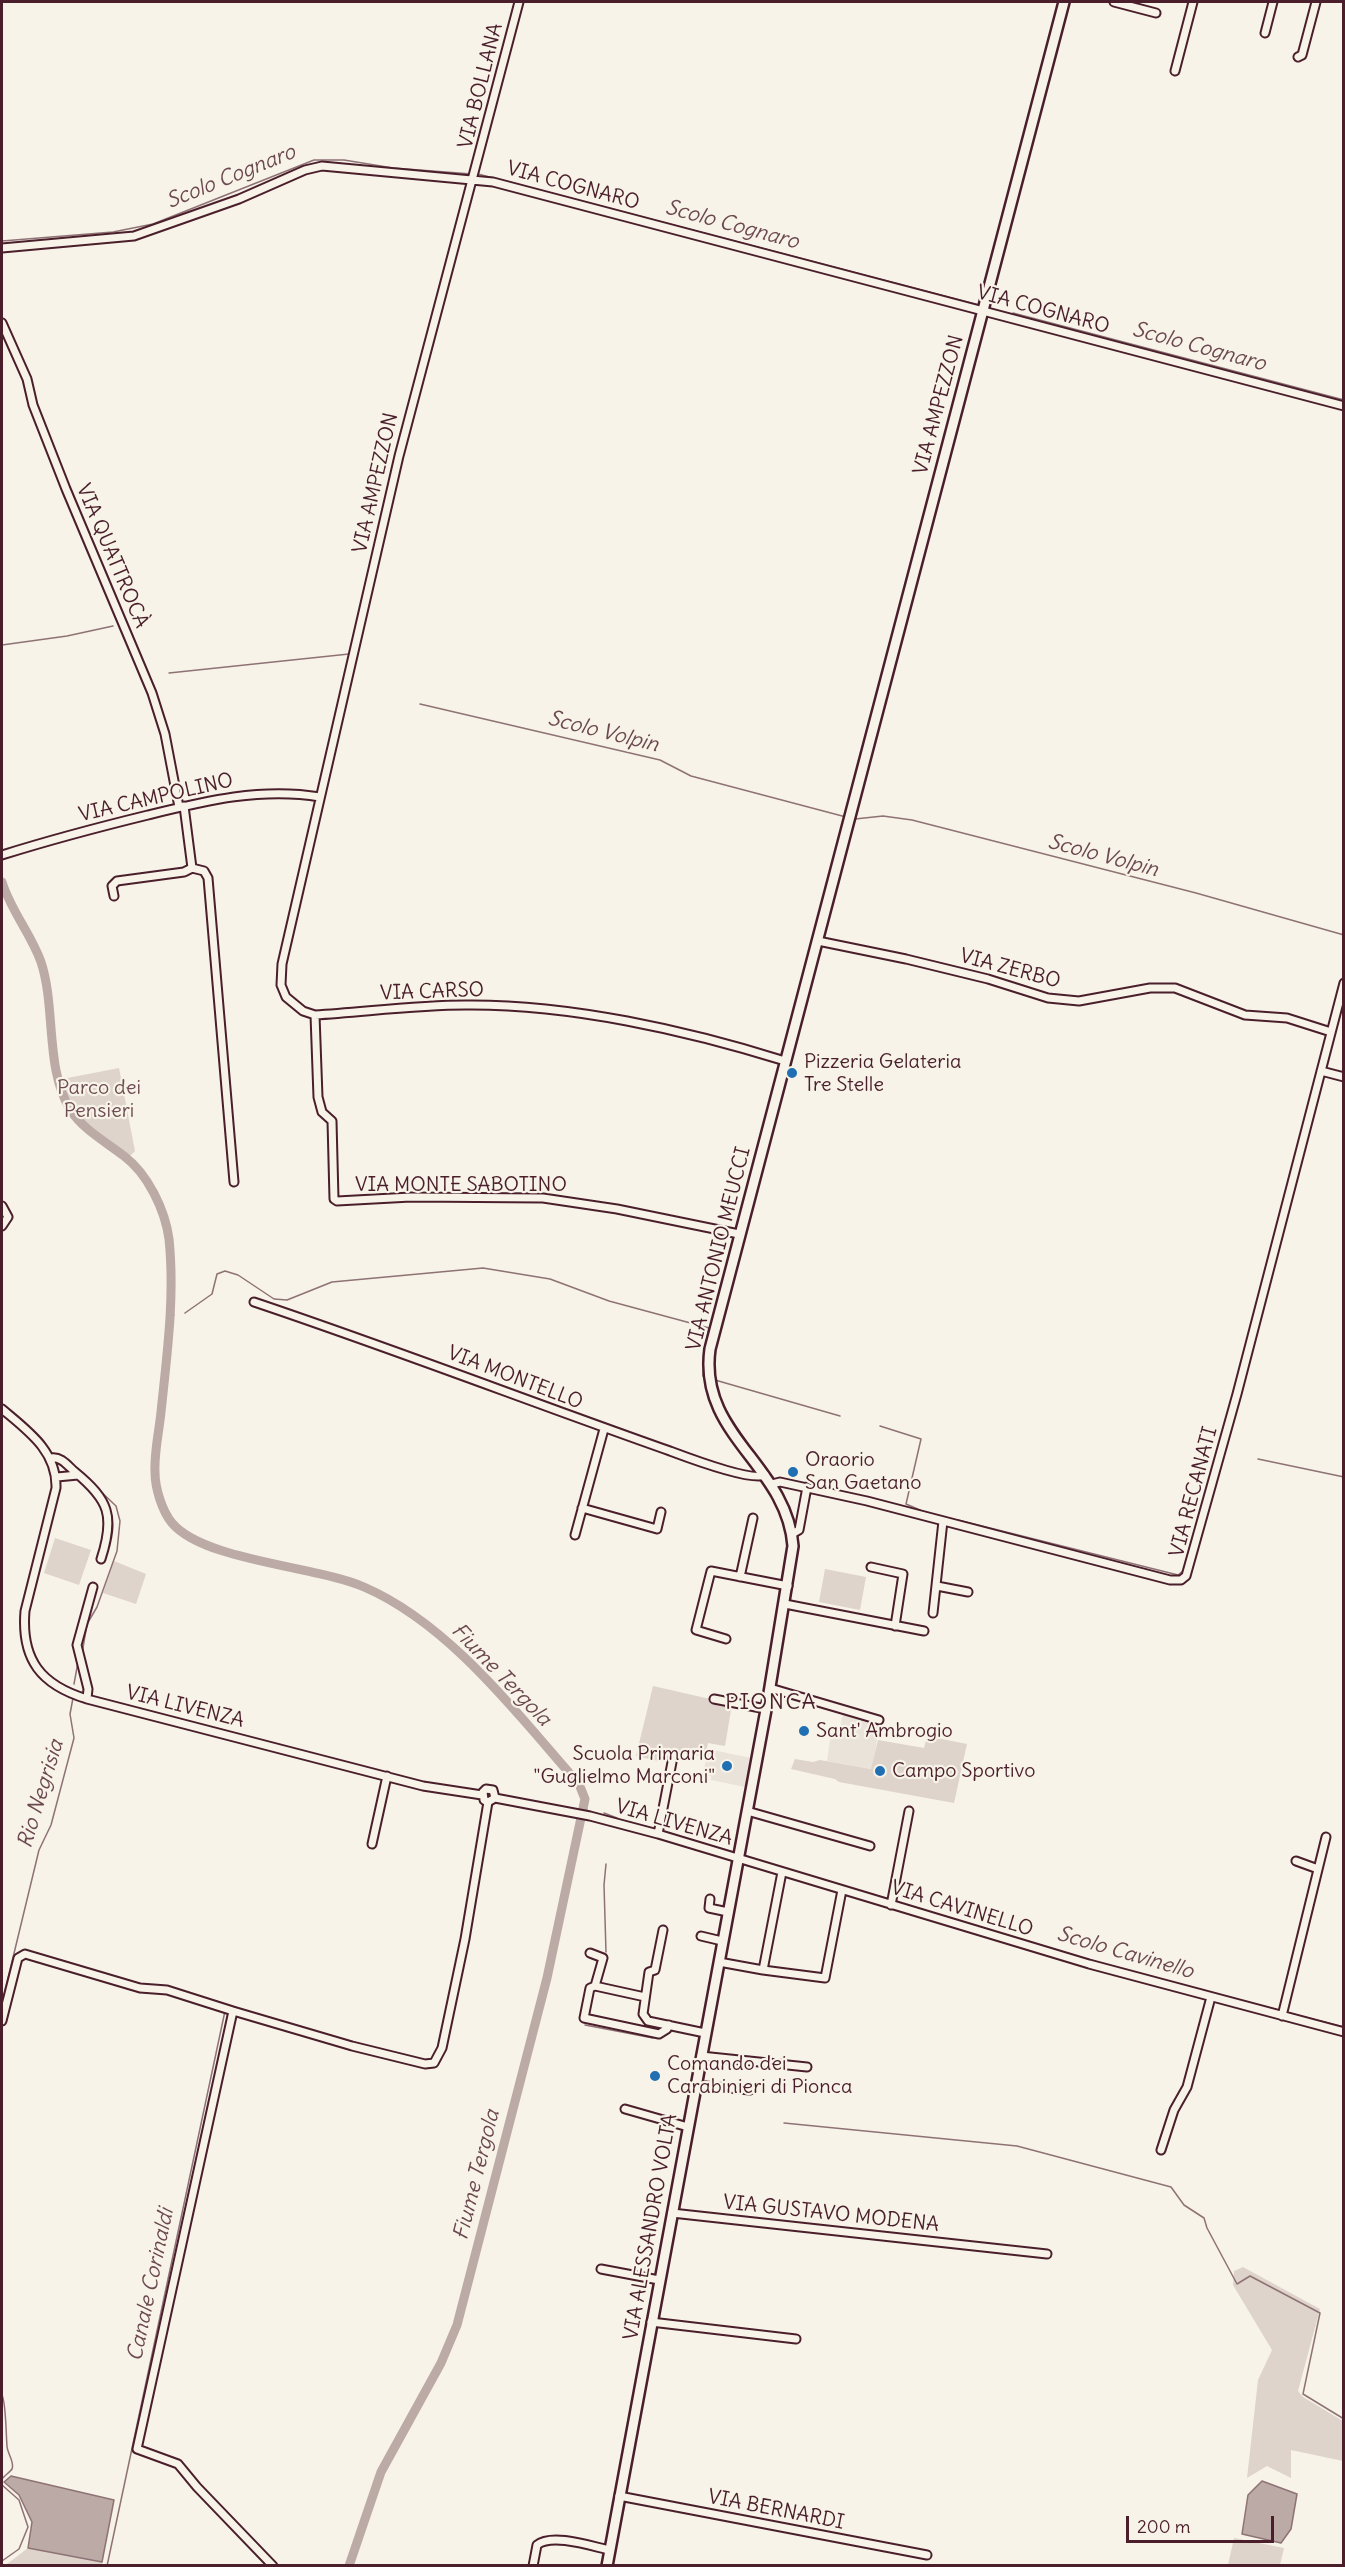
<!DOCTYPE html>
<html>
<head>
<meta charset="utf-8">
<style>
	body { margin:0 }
	#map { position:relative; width:1345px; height:2567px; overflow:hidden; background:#f7f3e8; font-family:Delius,sans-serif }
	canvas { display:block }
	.frame { position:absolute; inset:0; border:3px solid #4a1f2b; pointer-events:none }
	.scale { position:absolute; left:1126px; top:2516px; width:148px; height:27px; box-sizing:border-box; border:3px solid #4a1f2b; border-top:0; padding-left:8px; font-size:18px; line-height:21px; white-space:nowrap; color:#4a1f2b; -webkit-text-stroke:4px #f7f3e8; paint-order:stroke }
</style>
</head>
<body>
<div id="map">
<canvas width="1345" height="2567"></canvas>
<div class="frame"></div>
<div class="scale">200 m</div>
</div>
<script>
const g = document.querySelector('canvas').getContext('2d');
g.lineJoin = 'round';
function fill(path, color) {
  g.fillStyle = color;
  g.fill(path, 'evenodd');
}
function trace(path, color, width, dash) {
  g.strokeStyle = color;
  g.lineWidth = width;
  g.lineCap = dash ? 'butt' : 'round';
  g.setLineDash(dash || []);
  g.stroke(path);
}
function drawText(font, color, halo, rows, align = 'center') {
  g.font = font + ' Delius,sans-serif';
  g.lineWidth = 4.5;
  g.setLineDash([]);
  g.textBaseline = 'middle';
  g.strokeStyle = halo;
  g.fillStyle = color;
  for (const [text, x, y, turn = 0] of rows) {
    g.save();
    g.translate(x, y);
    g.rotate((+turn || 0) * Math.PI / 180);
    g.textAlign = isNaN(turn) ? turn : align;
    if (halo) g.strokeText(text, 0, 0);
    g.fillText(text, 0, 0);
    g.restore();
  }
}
const built = new Path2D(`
	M843,1713L880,1723L872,1769L827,1761L831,1733L839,1734Z
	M708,1749L751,1758L745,1787L711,1780V1776L703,1774Z`);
const green = new Path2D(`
	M119,1068L135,1151L129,1157L91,1129L71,1107L62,1079Z
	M55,1538L91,1550L79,1585L44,1573Z
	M114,1561L146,1574L136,1604L103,1593Z
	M825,1569L866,1577L860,1610L819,1602Z
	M653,1686L710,1699V1703L726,1706L727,1703L732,1704L725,1746L708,1743L705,1757L669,1750L664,1754L663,1762L636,1756Z
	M927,1736L967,1744L954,1803L839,1782L835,1779L791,1769L795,1759L813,1762L820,1760L871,1769L878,1740L924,1748Z
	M1243,2267L1320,2309L1298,2391L1303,2397L1343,2421V2461L1291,2450V2478L1267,2466L1247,2478L1258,2380L1272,2350L1233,2285L1234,2271Z
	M1234,2538L1284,2548L1280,2565H1228Z
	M28,2548L102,2562V2566L7,2564Z`);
const water = new Path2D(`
	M11,2476L114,2500L102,2562L28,2548L32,2522L19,2495L4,2482Z
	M1262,2481L1297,2494L1291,2529L1281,2543L1242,2534L1248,2495Z`);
const stream = new Path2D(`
	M478,174L979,305
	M2,241L113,232L153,224L314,160H344L393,168L472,174
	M1013,313L1344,400
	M2,645L67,636L113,626
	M169,673L349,654
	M420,704L660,760L691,776L846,817
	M855,819L883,816L912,820L1196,893L1344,935
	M185,1313L212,1294L217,1274L225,1271L238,1275L274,1299L287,1300L332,1282L483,1268L550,1279L609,1301L709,1328L704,1353L703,1376
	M172,1315H174
	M715,1380L840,1416
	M880,1426L921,1439L906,1504L920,1510
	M1258,1459L1344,1477
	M73,1465L116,1506L120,1521L117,1551L97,1607L87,1624L82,1654
	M958,1520L1178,1575L1184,1570L1218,1448
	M74,1684L78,1662
	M585,1809H587
	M604,1813L617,1818
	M978,1927L1121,1969
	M606,1952L604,1885L606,1864
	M1204,1991L1280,2011
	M2,2003L39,1850L51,1825L74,1738L70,1714L73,1698
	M1285,2012L1344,2027
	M585,2025L653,2038
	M784,2123L1017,2146L1171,2187L1184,2205L1204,2218L1207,2228L1237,2284L1250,2276L1320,2313L1303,2394L1344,2419
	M2,2395C6,2403 6,2434 7,2446C7,2453 15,2462 12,2469C10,2472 4,2476 2,2479
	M2,2485L19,2500L28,2527L19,2549L2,2561
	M107,2566L225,2011`);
const river = new Path2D(`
	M2,882C11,911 31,934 41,962C56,1007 45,1069 70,1109C82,1129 106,1142 124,1156C148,1174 165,1210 169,1239C175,1297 167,1354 161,1412C159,1432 154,1453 155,1472C155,1488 162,1511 172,1523C204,1561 316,1566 364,1587C450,1624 518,1715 579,1784L585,1799L547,1978L457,2325L441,2363L381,2472L349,2566`);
const minor = new Path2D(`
	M519,2L399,456L282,964L281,985L286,997L303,1011L315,1015C365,1012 415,1005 466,1005C569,1004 686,1030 785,1061
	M1114,2L1156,13
	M1265,33L1273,2
	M1298,57L1302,55L1316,2
	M1175,71L1193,2
	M2,248L134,236L239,199L305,170L322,166L493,182L1344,406
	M2,323L27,379L33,405L66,489L152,693L165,734L179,807
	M184,806L192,868L204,871L208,878L234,1182
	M2,855C50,840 99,827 148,815C205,801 261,787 320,797
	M114,896L112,886L117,881L184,872L192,868
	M818,941L906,959L988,979L1048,998L1079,1001L1150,988H1175L1245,1015L1287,1018L1331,1032
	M315,1015L318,1097L322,1112L332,1121L334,1199L337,1201L411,1197L543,1198L617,1209L739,1234
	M1321,1071L1344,1077
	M2,1206L8,1217L2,1226
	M254,1302C394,1349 531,1402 670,1451C686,1457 752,1482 765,1475
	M2,1409C28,1431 57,1451 56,1488L25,1611C21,1660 41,1685 87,1699L423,1786L482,1795
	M51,1458C61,1456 68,1466 75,1472C109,1500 115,1516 101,1559
	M57,1477L78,1475
	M772,1484L780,1482L867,1501L1170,1580H1181L1186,1576L1237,1394L1344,983
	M582,1508L657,1529L661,1512
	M792,1534L799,1530L807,1487
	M575,1535L604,1429
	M871,1567L903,1574L895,1626
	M740,1577L753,1518
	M937,1586L968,1592
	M785,1604L924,1631
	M933,1613L943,1521
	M726,1639L696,1630L711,1571L788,1586
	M770,1688L879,1720
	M87,1699L88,1689L77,1645L93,1587
	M714,1699L766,1709
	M495,1798L493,1790L486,1789L483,1792L484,1800L488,1802L495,1798L590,1816L658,1834L1089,1964L1344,2032
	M747,1811L870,1846
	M658,1834L673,1757
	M372,1844L387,1776
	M1296,1861L1318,1869
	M710,1899L709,1908L728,1912
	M891,1905L909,1811
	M663,1930L655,1970L649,1972L643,2014L648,2021L705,2033
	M701,1936L722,1941
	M590,1953L603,1958L595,1986L645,1997
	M719,1962L763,1970L782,1872
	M763,1970L825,1978L842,1890
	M595,1986L590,1988L584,2018L659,2034L667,2029L669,2025
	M233,2011L352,2046L425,2064L434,2063L442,2048L465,1939L488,1802
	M1282,2016L1326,1837
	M2,2021L18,1958L25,1954L140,1988L167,1990L233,2011L137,2449L178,2464L197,2487L273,2566
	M701,2056L807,2067
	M695,2085L750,2090
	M625,2109L688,2127
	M1161,2150L1174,2110L1187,2087L1211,1997
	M672,2213L1047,2254
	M601,2269L659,2280
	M651,2322L796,2339
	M619,2496L927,2555
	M533,2566L537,2545C552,2533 591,2546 609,2550`);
const major = new Path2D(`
	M607,2566L768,1699L793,1546C787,1465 698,1435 710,1349L1064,2`);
const markers = [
	[792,1073,6,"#1f6fb2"],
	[793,1472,6,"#1f6fb2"],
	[804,1731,6,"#1f6fb2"],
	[727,1766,6,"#1f6fb2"],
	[880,1771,6,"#1f6fb2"],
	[655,2076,6,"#1f6fb2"]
];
const streetNames = [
	["VIA BOLLANA",481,86,-76],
	["VIA COGNARO",573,186,15],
	["VIA COGNARO",1043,310,15],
	["VIA AMPEZZON",939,405,-75],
	["VIA AMPEZZON",376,483,-77],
	["VIA QUATTROCÀ",112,556,67],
	["VIA CAMPOLINO",156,798,-13],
	["VIA ZERBO",1010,969,15],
	["VIA CARSO",432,992,-2],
	["VIA MONTE SABOTINO",461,1185],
	["VIA ANTONIO MEUCCI",719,1249,-76],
	["VIA MONTELLO",515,1378,21],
	["VIA RECANATI",1194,1492,-75],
	["VIA LIVENZA",185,1707,14],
	["VIA LIVENZA",674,1823,16],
	["VIA CAVINELLO",962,1909,17],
	["VIA GUSTAVO MODENA",831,2214,6],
	["VIA ALESSANDRO VOLTA",651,2227,-80],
	["VIA BERNARDI",776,2510,11]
];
const poiNames = [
	["Pizzeria Gelateria",804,1062],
	["Tre Stelle",804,1085],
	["Oraorio",805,1460],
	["San Gaetano",805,1483],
	["Sant' Ambrogio",816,1731],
	["Scuola Primaria",715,1754,"right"],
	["\"Guglielmo Marconi\"",715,1777,"right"],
	["Campo Sportivo",892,1771],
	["Comando dei",667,2064],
	["Carabinieri di Pionca",667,2087]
];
const parkNames = [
	["Parco dei",99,1088],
	["Pensieri",99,1111]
];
const waterNames = [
	["Scolo Cognaro",231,177,-22],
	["Scolo Cognaro",732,225,15],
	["Scolo Cognaro",1199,347,15],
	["Scolo Volpin",603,732,14],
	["Scolo Volpin",1103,856,15],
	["Fiume Tergola",501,1675,46],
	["Rio Negrisia",41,1794,-73],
	["Scolo Cavinello",1125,1953,16],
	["Fiume Tergola",477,2175,-76],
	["Canale Corinaldi",151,2285,-78]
];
const quarterNames = [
	["PIONCA",771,1703]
];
fill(built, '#eae3da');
fill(green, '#ded4cc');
fill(water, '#bcaaa7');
trace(water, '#8e7275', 1.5);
trace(stream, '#8e7275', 1.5);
trace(river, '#bcaaa7', 9);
trace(minor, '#4a1f2b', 11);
trace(major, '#4a1f2b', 14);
trace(minor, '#f7f3e8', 7);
trace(major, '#f7f3e8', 9);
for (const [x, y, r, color] of markers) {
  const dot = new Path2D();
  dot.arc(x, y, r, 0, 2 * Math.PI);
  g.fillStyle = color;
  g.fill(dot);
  trace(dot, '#f7f3e8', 2);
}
drawText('20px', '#4a1f2b', '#f7f3e8', streetNames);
drawText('20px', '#4a1f2b', '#f7f3e8', poiNames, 'left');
drawText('20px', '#6f4c53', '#f7f3e8', parkNames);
drawText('italic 21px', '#6c4950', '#f7f3e8', waterNames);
g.letterSpacing = '1.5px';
drawText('22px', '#4a1f2b', '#f7f3e8', quarterNames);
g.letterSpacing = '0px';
</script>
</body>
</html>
